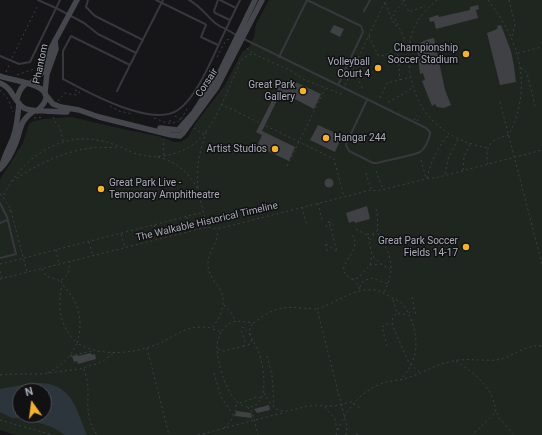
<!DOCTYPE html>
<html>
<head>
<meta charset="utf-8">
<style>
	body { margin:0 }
	#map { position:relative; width:542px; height:435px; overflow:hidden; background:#161618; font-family:Roboto,sans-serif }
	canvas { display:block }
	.north { position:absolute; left:12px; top:383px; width:40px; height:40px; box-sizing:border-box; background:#111113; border:1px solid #4d4f55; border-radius:50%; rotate:346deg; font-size:11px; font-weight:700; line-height:16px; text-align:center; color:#a8adb8 }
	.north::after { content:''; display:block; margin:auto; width:14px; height:18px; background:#f2b134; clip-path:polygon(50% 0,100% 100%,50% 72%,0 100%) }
</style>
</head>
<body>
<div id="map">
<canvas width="542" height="435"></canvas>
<div class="north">N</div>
</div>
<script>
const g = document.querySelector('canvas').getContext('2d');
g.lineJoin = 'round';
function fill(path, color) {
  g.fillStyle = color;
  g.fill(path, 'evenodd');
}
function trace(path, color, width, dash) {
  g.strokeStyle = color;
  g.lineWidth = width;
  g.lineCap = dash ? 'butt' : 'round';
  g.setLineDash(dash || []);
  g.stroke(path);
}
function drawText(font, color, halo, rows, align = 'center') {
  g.font = font + ' Roboto,sans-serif';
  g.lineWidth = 3;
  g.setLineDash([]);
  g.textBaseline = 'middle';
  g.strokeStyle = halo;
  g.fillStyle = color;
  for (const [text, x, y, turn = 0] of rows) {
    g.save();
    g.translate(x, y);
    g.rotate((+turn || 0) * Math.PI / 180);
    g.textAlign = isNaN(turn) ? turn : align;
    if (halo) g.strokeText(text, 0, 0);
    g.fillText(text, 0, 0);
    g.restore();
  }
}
const green = new Path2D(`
	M269,0H542V435H15L0,430V179L23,143L29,124L33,121L44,119L71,117L132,131L158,136L175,142H181L188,137L195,124L225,85L242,52L249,47L254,37L256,24ZM20,391H44V415H20Z`);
const water = new Path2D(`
	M33,383C72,381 75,406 87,435H65L54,428L46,425L20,418H12L0,412V389ZM20,391H44V415H20Z`);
const building = new Path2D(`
	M478,5L479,9L476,10L478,18L436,29L434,21L430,22L429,18L438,15L439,17L470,10V7Z
	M334,25L344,29L340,37L330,32Z
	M501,25L511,51L514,66L516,82L500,85L487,33L495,30L498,28L497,26Z
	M434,38L445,90L451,105L444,108L437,107L435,104L432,106L422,81L425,80L423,73L420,74L417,48H421L420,43L426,40Z
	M289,79L321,94L314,109L281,92L266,123L262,131L295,147L289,161L257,146L262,135L256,132L279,87L284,89Z
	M318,125L342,136L335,152L310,140Z
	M324.5 183a4.5 4.5 0 1 1 9 0a4.5 4.5 0 1 1-9 0Z
	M367,206L370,219L355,223L354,221L349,223L346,213Z
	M91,353L92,355L95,354L96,359L78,364L77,361L74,362L72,356L78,355V356Z
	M269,405L270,410L257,413L254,409Z
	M236,411L251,413L252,418L235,416Z`);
const path = new Path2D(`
	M403,0L409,12L425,6
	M437,0C428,8 419,16 414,28C402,57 411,100 434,122C450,137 467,144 488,148
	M488,0C520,41 533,86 509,135C492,139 484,145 488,164
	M509,0L515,25L512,36
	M385,3L395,26L397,25
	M369,36L378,55L385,56L405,40L393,14L405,0
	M397,44L400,80
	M518,53L542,47
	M254,54L271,62L288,69L305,80L341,94L342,90
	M217,57L226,40L231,39
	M12,58L37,7
	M353,68L363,90
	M521,68L527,73L535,106
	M6,72L10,63
	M17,75L37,68L41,61
	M345,85L386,0
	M0,90L8,99L13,112
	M75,90L80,92
	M380,98L387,83L411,77
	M58,101L65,93L76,95L80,92
	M388,102L405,93L413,87
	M500,102L542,264
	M221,104L334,159L344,197
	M110,106L119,111L133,114
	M175,116L181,120
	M53,117L55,122L60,127L63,141
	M34,118L43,117
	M154,118C163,121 168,126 179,121
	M181,119L186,111L188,106
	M414,120L417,115
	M417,121L420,116
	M170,122V118
	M194,128L203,134
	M206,132C203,143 199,154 198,165C195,186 202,206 207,226
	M164,155L163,146L164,139
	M158,157C177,162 188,172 198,189
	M421,160L426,178
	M287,166L325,89
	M463,170L464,157L470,144
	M376,171L383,189
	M366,173L371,189
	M445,174L448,159L458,139
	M427,178C431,161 438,147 449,134
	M12,181C37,165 61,152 91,148C100,147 110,148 119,147
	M0,194L3,196
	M318,203L322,220
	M302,207L307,226
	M376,209C379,218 376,228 379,237C381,242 385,246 387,250C394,265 391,279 384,292
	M9,211L11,210L3,197C19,161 57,133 97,140C111,142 122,148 134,153C154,160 178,156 195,143C215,127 228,89 239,65L240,61L248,55L253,54L245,46
	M11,211L27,272
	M187,217L191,231
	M329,222L334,225
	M154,225L158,239
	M326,227L329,221L337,252L325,243L328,254
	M356,229L368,236L372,255L381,264L390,269
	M121,234L125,248
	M367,234H372L377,231
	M352,235C365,253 328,267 352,279L358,278L370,265L372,255
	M370,240L374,234
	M89,242L93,256
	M56,250L59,264
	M0,264L204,212
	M370,265L381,264
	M42,269L46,276L61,281L68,274L70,262
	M0,271L2,278
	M0,279L207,227L217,229L371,190L377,191L430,178H435L542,150
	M353,279L358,285L360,291
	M61,281C63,287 69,291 72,297C81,311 82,327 77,343C60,327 57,307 62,285
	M360,287L363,281L372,278L388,284
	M412,297L416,316
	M393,300L397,313C393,317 391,320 393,327L409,363L419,372
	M224,305L233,315L235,322
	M398,313L408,315
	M409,313L414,308
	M213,329L221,332C230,318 239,321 254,323C277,304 287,307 316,309
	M221,332C219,337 217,342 217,347C217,363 229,409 250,407C270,405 264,366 259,353C257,345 250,339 250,331C249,327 251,325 254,323
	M250,335L243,327L241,330L245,341L244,346L250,344L252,339
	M387,346L382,327L391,322
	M147,348L169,435
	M218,349L224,351L244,346
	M70,356L92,351
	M267,356L272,375L274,406
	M456,361C477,376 492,385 496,412L472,435
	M84,369C86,376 88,383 88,390C88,409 86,418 97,435
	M48,373C62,365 71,357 77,343C100,357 133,354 158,344C180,334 186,324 212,328C222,315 228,301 218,286C213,279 208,274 208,264C207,252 220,242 217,230
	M214,373L221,397L234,416
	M0,375L17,374H40L80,369L102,362L115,352
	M264,393C279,420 285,410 310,406C317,404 324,407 332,406C339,406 346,402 353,402L355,405L362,409
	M240,403L257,397L261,398
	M248,407L249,410L252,411L258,435
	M325,407L335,419L337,430
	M497,413L499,418L514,435
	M0,420L53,435
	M224,428C233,420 237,413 236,401
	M198,435L282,413
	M336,435C344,412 360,391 383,383C391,380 400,381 407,378C423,373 436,364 453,361C467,358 481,361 496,360C512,358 525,344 542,346
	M346,435L347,427L317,309C336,303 355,287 375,290C382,291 386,295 392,298C394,299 396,299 397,300C404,303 407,311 410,317C420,340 418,362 400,380
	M357,435V432`);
const lane = new Path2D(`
	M38,0L56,8L84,23L98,34L136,53
	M88,0L86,7L95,16L143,40
	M156,0L205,24L206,25L201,37L218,45
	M189,0C205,8 210,24 226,29L240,0
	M218,0L214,11L215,13L230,20
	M220,0L236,8
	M307,0L361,26L363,32L338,85
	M364,11L370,0
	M244,39L426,128L430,132C430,138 425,149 420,152C412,156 387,160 377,163H373L349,151L346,145L347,142L367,100
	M0,56L19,64L30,62L60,0
	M279,57L307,0
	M130,65L163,0
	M117,91L130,65L71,36L63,51V79C87,92 152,128 178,110C198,97 215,51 226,29L236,35
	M0,203L7,217L16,254L0,258
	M0,223L7,220`);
const secondary = new Path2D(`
	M0,76C14,82 67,84 37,111
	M0,83C13,88 13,101 24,108C30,112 58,111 67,112
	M31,83L43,72L51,48L77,0
	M45,92L47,74L56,49L55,40
	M45,94L53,104L61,107L79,110L99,117L171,135L180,136L183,133L217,87L262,0
	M17,99C19,92 20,88 27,83
	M160,128L178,130L194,112L220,72L255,0
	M2,166C4,156 9,148 13,138C17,127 18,115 19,103
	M0,169C7,162 11,155 15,145C22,129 18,122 34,111`);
const markers = [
	[466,54,4,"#f2b134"],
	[378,68,4,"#f2b134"],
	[303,91,4,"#f2b134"],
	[326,138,4,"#f2b134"],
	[275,149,4,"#f2b134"],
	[101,189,4,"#f2b134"],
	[466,247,4,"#f2b134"]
];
const poiNames = [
	["Championship",458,48],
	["Soccer Stadium",458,60],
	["Volleyball",370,62],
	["Court 4",370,74],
	["Great Park",295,85],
	["Gallery",295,97],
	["Hangar 244",334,138,"left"],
	["Artist Studios",267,149],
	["Great Park Live -",109,183,"left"],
	["Temporary Amphitheatre",109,195,"left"],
	["Great Park Soccer",458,241],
	["Fields 14-17",458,253]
];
const streetNames = [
	["Phantom",41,64,-78],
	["Corsair",207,83,-57],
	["The Walkable Historical Timeline",207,222,-13]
];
fill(green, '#1e261f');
fill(water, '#2c353c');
fill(building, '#404145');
trace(path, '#3d3f44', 1, [2, 3]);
trace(lane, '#37383d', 2);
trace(secondary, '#45474d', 5.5);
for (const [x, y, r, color] of markers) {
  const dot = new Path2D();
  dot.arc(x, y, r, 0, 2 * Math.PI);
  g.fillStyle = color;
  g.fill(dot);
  trace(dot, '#111113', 1.5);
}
drawText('10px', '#a8adb8', '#111113', poiNames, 'right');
drawText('10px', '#a8adb8', '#111113', streetNames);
</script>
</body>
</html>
